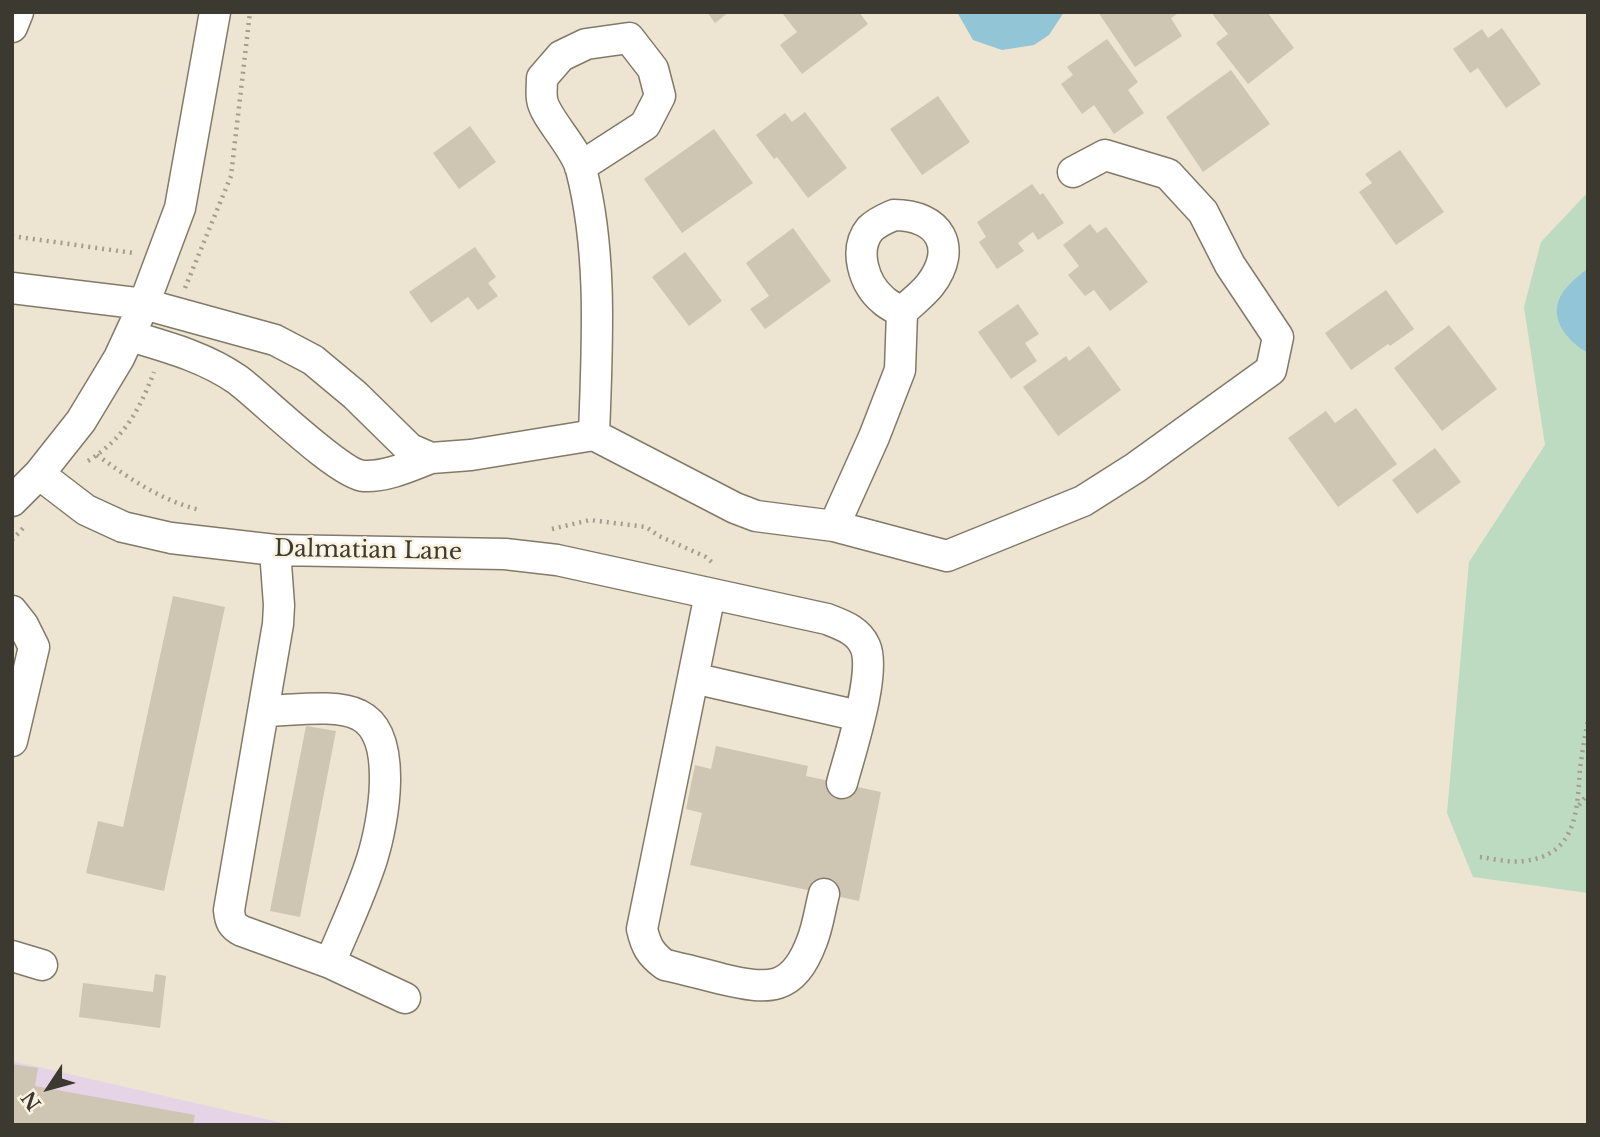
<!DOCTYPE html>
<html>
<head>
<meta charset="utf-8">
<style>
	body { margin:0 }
	#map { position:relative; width:1600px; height:1137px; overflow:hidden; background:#ede4d1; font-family:"Libre Baskerville",serif }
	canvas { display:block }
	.frame { position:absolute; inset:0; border:14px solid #3c3931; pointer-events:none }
	.north { position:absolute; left:14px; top:1053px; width:70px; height:70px; -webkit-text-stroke:5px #faf1de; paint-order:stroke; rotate:234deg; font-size:19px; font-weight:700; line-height:28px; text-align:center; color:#3c3931 }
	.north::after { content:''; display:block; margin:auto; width:24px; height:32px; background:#3c3931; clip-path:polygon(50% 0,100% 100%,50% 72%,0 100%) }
</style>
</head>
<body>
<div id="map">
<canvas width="1600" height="1137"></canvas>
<div class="frame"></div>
<div class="north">N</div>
</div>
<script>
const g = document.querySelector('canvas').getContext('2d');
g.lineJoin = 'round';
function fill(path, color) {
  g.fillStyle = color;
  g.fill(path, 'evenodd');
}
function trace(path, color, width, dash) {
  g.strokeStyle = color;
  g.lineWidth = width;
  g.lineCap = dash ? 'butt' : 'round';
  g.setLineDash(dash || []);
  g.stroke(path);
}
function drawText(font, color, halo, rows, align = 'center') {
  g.font = font + ' "Libre Baskerville",serif';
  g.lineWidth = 5;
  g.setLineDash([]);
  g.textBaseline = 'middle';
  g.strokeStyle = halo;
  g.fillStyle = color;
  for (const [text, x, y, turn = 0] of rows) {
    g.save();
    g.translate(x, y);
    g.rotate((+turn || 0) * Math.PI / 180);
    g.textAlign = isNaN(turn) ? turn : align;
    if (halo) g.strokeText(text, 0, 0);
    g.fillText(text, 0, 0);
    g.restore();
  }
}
const commercial = new Path2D(`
	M12,1061L291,1125H12Z`);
const green = new Path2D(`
	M1588,192V893L1473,877L1447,813L1469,562L1545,445L1524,307L1541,242Z`);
const water = new Path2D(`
	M957,12H1064L1049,35L1034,45L1002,50L973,40Z
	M1588,268V353C1567,341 1546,317 1563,292C1569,283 1580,275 1588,268Z`);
const building = new Path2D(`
	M707,12H729L715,23Z
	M785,12H859L868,24L802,74L780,45L797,32L783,14Z
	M1098,12H1180L1171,18L1182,36L1135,67Z
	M1216,12H1267L1294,48L1248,84L1216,43L1228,34L1213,15Z
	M1502,28L1541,84L1506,108L1478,68L1470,73L1453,49L1482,29L1488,38Z
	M1107,39L1138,82L1128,90L1144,113L1114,134L1094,105L1082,114L1061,84L1073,75L1067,67Z
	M1231,70L1270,124L1203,172L1166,117Z
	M938,96L970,142L922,175L890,129Z
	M805,112L847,168L808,198L777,157L774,159L756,135L785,113L792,122Z
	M470,126L496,162L459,189L433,153Z
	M714,129L753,183L682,233L644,179Z
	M1400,150L1444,212L1396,245L1359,192L1372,183L1365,174Z
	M1032,184L1040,195L1043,193L1064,223L1038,240L1033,232L1018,243L1024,251L997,269L979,242L986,237L977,222Z
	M1090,224L1097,233L1106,227L1148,282L1110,311L1094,290L1085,296L1068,275L1079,266L1063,245Z
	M793,228L831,281L765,329L750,309L769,296L746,263Z
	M475,247L496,277L488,283L498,296L478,310L468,297L431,323L409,292Z
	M685,252L722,301L689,326L652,277Z
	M1386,290L1414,329L1390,346L1388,344L1351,370L1325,333Z
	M1018,304L1039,334L1025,343L1037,361L1011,379L978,332Z
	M1449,325L1497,389L1442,431L1394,368Z
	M1089,346L1121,390L1058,436L1023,387L1066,356L1069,361Z
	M1356,408L1397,464L1338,507L1288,438L1326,411L1335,423Z
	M1435,448L1461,482L1417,514L1392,480Z
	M173,596L225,607L164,891L86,873L98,821L123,827Z
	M306,726L336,731L300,917L270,911Z
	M716,746L808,766L806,776L881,792L859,901L690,865L702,813L686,809L695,765L711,769Z
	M155,974L166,976L160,1028L79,1017L83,983L153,992Z
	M12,1064L38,1068L35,1086L195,1115L193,1125H12Z`);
const path = new Path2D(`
	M12,236L133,253
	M185,288L231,176L250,12
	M97,455C130,479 160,500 200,510
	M88,461C124,438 139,411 154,372
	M552,529L590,520L646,527L659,536L706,557L714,564
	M12,540L24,527
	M1579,805L1588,794
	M1480,857C1494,859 1510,863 1524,861C1577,855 1577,811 1580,769C1582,753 1585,736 1588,720`);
const minor = new Path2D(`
	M12,27L18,12
	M580,167L645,125L660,96L653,69L629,38L586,44L561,56L542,78C542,85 541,93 542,99C544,117 575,146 581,169C603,254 597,347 594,435
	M894,215C939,215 959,247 930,285C922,295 911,303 902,312C895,308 888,305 883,300C864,284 853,250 870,229C877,222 885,219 894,215Z
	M12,288L144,304L275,340L313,360L355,395L410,449L431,458L471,455L594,435L735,508L756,516L834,526L947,556L1083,501L1135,468L1271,370L1278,337L1230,265L1203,212L1168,174L1105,155L1073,172
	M130,336C167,347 205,357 238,380C262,398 340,475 364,476C387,477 410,466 431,458
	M39,474L86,510L123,527L171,538L275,550L505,554L557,560L827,619C842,625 858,630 865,646C877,672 850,753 842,783
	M12,501L39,474L81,421L119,358L144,304L180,208L215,12
	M834,526L874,437L900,370L902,312
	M275,550L279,605L278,624L229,910C230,921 232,926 242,931L330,963L405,998
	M710,594L642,929C646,946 650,954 665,965C684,969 703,974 722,979C769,990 793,992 812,941C818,926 820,909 824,894
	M12,611L23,625L34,647L12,741
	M693,678L859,716
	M264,711C290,711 336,703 359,715C400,735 383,824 372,859C361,894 344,929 330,963
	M12,956L42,965`);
const streetNames = [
	["Dalmatian Lane",368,551,1]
];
fill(commercial, '#e5d4e6');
fill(green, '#bddbc0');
fill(water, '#92c5d6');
fill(building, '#cec5b3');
trace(minor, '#827a69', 33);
trace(path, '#a49d8f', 4.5, [2, 5]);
trace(minor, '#fff', 30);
drawText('23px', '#3c3931', '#faf1de', streetNames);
</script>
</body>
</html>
